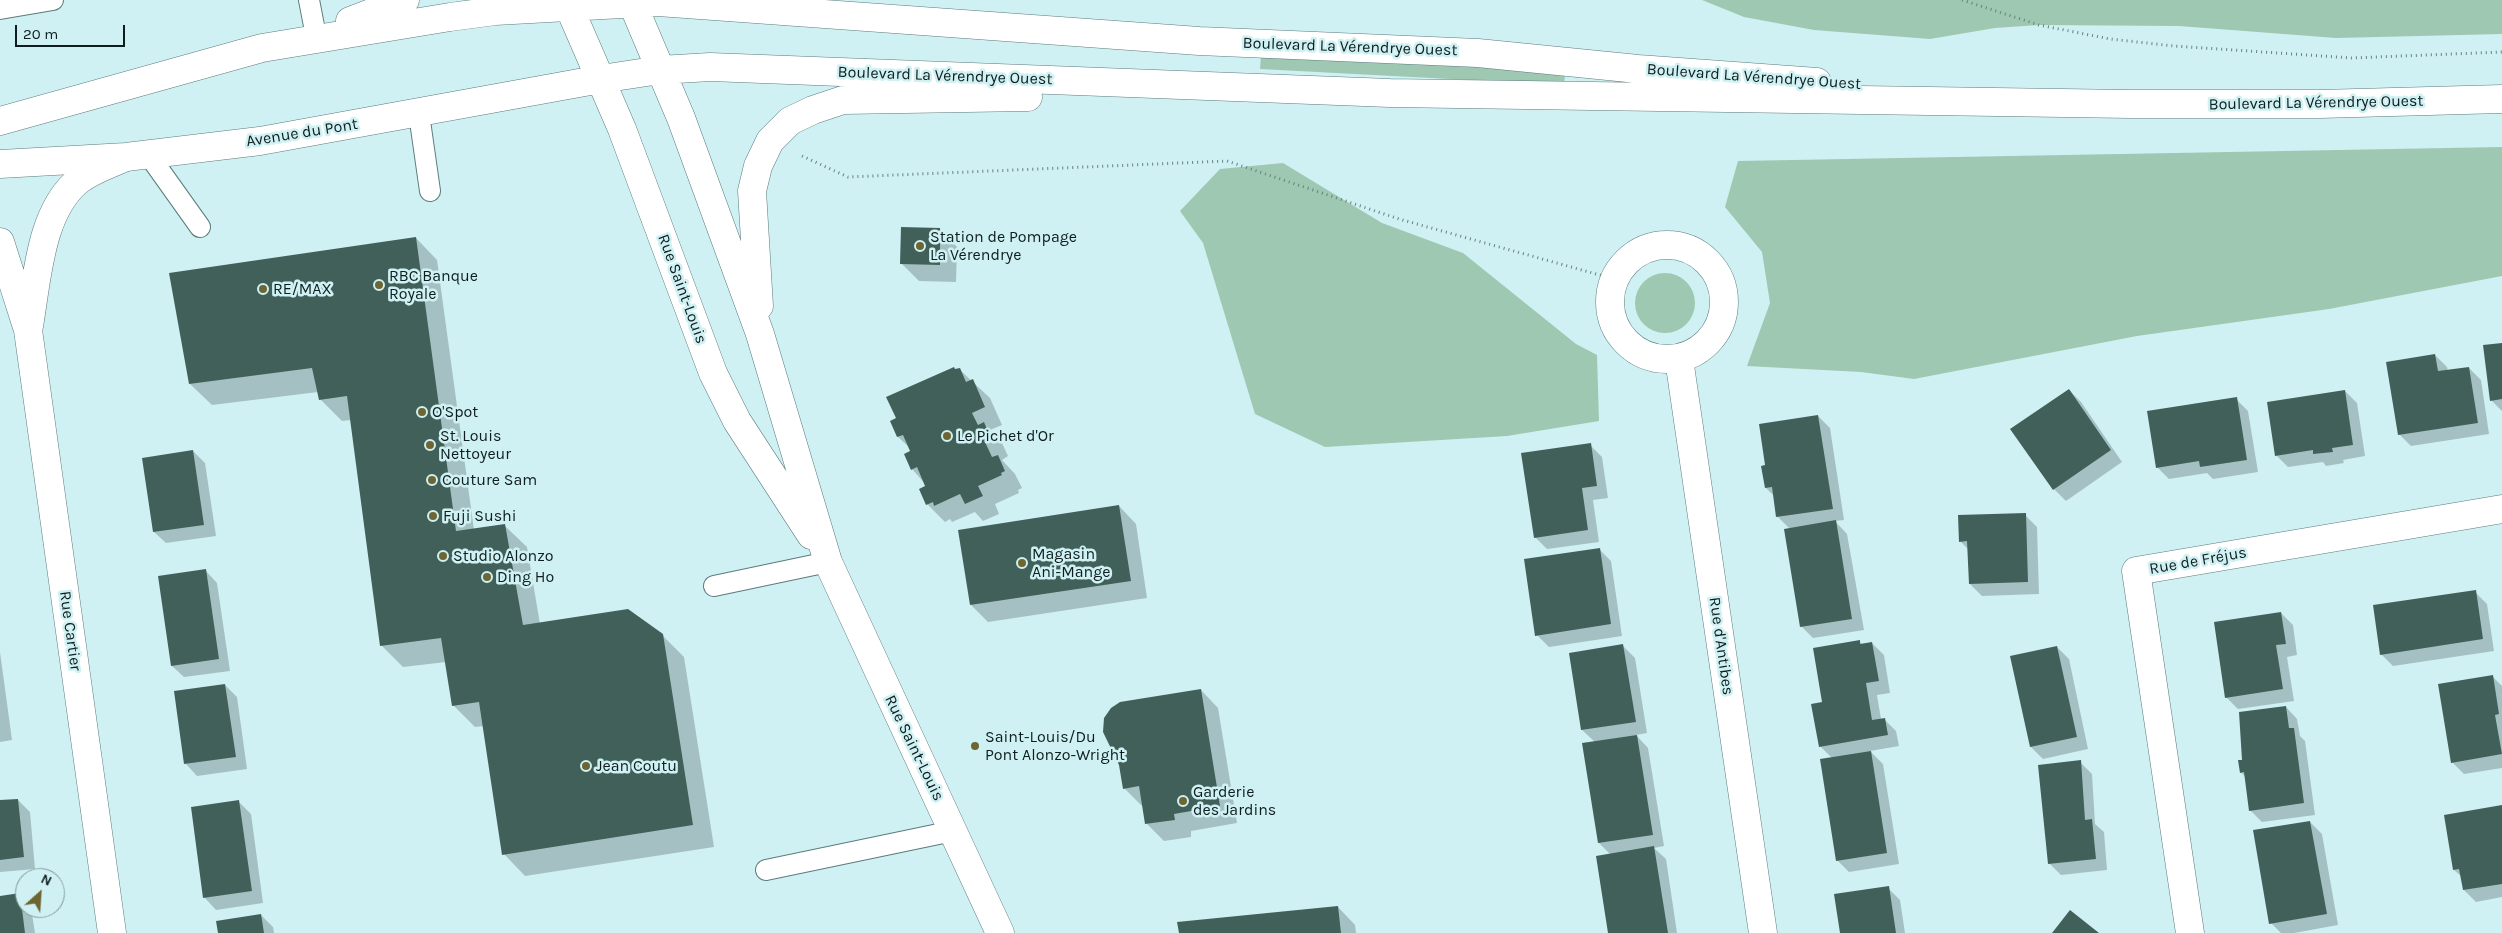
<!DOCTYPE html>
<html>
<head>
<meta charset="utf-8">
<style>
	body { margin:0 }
	#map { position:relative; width:2502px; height:933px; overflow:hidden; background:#cff1f3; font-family:Karla,sans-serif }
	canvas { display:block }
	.north { position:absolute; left:15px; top:868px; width:50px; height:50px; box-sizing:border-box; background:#cff1f3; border:1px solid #839c9e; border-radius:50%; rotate:26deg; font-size:14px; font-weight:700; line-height:20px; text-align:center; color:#101d1e }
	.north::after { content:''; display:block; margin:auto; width:18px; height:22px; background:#6d6532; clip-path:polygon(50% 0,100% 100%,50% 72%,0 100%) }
	.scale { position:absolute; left:15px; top:25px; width:110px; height:22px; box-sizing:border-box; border:2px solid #101d1e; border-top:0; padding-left:6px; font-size:15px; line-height:18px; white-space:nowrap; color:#101d1e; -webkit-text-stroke:4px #cff1f3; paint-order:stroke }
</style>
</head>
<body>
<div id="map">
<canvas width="2502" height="933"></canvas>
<div class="north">N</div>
<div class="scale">20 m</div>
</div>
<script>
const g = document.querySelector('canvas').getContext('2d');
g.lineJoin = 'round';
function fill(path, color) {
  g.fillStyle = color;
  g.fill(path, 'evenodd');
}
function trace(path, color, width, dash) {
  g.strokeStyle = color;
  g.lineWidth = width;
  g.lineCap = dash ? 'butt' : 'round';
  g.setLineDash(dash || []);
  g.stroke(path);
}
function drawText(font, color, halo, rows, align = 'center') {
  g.font = font + ' Karla,sans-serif';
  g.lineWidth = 5;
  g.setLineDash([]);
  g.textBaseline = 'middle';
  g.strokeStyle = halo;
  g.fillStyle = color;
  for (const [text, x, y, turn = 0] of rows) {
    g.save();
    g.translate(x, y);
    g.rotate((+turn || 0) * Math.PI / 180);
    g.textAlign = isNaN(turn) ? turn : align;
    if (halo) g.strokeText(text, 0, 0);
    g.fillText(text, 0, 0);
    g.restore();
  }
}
const green = new Path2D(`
	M1702,0H2502V34L2336,38L2179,26L2039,25L1995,28L1930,39L1814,30L1744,17Z
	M1261,55L1566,65L1564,85L1260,69Z
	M2502,147V276L2329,309L2137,336L1914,379L1861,372L1747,366L1770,303L1762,252L1725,207L1738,161Z
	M1283,163L1382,223L1463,253L1576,344L1597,355L1599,421L1507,436L1325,447L1255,414L1203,243L1180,211L1220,169Z
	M1635 303a30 30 0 1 1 60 0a30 30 0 1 1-60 0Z`);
const shadow = new Path2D(`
	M940,229L957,247L956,282L919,281L902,264Z
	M416,238L437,260L474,530L505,526L527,547L540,624L662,635L684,657L714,847L525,876L504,854L484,726L475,727L453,705L446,662L403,667L381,645L351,420L342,421L320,399L318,392L212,405L190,384Z
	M2502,344V411L2491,400Z
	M2435,355L2447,367L2448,371L2469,368L2481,380L2489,434L2411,446L2399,434Z
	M959,369L990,398L1002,425L990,430L1001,441L1008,456L1002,460L1015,474L1022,488L1018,490L1019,493L995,504L999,514L983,521L975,512L952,522L950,519L945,522L927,504L921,489L927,486L912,469L906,454L912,452L911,449L898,437L897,419Z
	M2069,390L2081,402L2122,462L2066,501L2054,489Z
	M2345,391L2357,403L2365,456L2343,460L2344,463L2326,466L2323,462L2288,467L2276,455Z
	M2236,399L2248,411L2258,472L2213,479L2207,473L2169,479L2157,467Z
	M1818,416L1830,428L1844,520L1835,521L1847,534L1864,630L1813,638L1801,626L1790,529L1777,516L1774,496L1766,488L1767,466Z
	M1590,445L1602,457L1608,498L1593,500L1599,542L1547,549L1535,537Z
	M193,451L205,463L216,536L166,543L154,532Z
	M1119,506L1136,524L1147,598L988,622L971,605Z
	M2025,515L2037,527L2039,594L1982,596L1970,584L1969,550L1960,541Z
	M1599,549L1611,561L1622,636L1549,647L1537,635Z
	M206,571L217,583L230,671L184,677L172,666Z
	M2475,592L2487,604L2494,651L2393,666L2381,654Z
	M2281,613L2293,625L2297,655L2287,657L2294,701L2238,709L2226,697Z
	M1859,641L1863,645L1872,643L1884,655L1890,693L1877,695L1881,719H1884L1896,731L1899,746L1870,751L1883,764L1899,864L1849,872L1837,860L1833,759L1820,746L1824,703Z
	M1623,646L1635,658L1647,733L1636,735L1648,748L1664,846L1654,848L1666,859L1677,933H1610V854L1599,843L1595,742L1582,730Z
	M2057,647L2069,659L2088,749L2043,759L2031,747L2012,657Z
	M0,652L12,740L0,742Z
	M2492,676L2502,686V768L2464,774L2452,762Z
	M225,685L237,697L247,769L197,776L186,764Z
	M1201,690L1218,708L1237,823L1191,831V837L1164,841L1146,823L1143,805H1141L1124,788Z
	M2286,707L2297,719L2300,736L2305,741L2315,815L2262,822L2250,810L2246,778L2241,772L2243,761Z
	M2080,762L2092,774L2095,824L2104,832L2107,870L2061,875L2049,863Z
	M18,800L30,812L35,869L0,872V801Z
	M239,802L251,814L263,903L216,910L205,898Z
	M2502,806V897L2476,902L2464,890L2462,877L2454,870Z
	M2310,822L2322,834L2338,925L2294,933H2281L2271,923Z
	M1888,888L1900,900L1905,933H1841Z
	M19,895L25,900V908H31L35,933H0V897Z
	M1338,907L1355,925L1356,933H1180Z
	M261,915L273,927L274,933H219Z`);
const building = new Path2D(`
	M901,227L940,228V265L900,264Z
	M416,237L456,531L505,524L523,625L628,609L663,634L693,825L502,855L479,702L452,706L441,638L380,646L347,396L319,400L312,368L189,384L169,273Z
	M2502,343V399L2490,401L2483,345Z
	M2435,354L2438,371L2469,367L2478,423L2398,435L2386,362Z
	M954,367L955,369L960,368L966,382L973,379L985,407L972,413L978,425L984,422L991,439L985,442L992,457L998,455L1005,471L1001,473L1002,475L978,486L983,496L965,504L960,494L934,506L933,502L926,505L919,489L925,486L917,467L911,470L904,454L910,451L903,435L897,437L890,421L896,418L886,397Z
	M2069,389L2111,450L2053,490L2010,429Z
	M2345,390L2353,445L2332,448L2333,452L2313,454V450L2275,456L2267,402Z
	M2237,397L2247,460L2200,467L2199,461L2156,468L2147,411Z
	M1818,415L1833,509L1776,517L1772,487L1765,488L1761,466L1765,465L1759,424Z
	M1591,443L1597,486L1582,488L1588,530L1534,538L1521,453Z
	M193,450L204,525L153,532L142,458Z
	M1119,505L1131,581L970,605L958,530Z
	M2026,513L2028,582L1969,584L1967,541L1959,542L1958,515Z
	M1836,520L1852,619L1800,627L1784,529Z
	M1600,548L1611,624L1535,636L1524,559Z
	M206,569L219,659L171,666L158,576Z
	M2476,590L2483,639L2380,655L2373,605Z
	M2281,612L2286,644L2276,645L2283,689L2225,698L2214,622Z
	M1860,640V644L1872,642L1879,681L1866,683L1872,720L1885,718L1888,735L1819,747L1811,704L1822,702L1813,648Z
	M1623,644L1636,722L1581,730L1569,653Z
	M2057,646L2077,737L2030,747L2010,656Z
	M2493,675L2499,714L2495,715L2502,754L2451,763L2438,684Z
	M225,684L236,757L184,764L174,691Z
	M1201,689L1220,806L1174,814L1175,820L1145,824L1139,786L1123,789L1119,765L1103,732L1104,718L1111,708L1120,702Z
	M2286,706L2289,728H2294L2304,803L2249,811L2244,772L2240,773L2238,760H2242L2239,712Z
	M1637,735L1653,835L1598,843L1582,743Z
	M1871,751L1887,853L1836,861L1820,759Z
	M2081,760L2085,820L2092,819L2096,859L2048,864L2038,765Z
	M18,799L24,857L0,860V800Z
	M239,800L252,891L203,898L191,807Z
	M2502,805V884L2463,890L2459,869L2453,870L2444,815Z
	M2310,821L2327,914L2269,924L2253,830Z
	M1654,846L1668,933H1608L1596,856Z
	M1889,886L1896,933H1840L1834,894Z
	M20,893L25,933H0V896Z
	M1338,906L1341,933H1179L1177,922Z
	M2070,910L2099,933H2052Z
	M261,914L264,933H218L216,921Z`);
const path = new Path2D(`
	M1962,0L2039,25L2110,39L2174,46L2352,58L2502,52
	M802,156L848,177L1227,161L1399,219L1614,279`);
const service = new Path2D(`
	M309,0L315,31
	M0,9L53,0
	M419,114L430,191
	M148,154L200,227
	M714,586L828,562
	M766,870L953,831`);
const minor = new Path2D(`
	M0,242L28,330L112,933
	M1610 302a57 57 0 1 1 114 0a57 57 0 1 1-114 0Z
	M29,326C37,280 40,211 79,180C92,170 108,165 123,158
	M1679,359L1763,933
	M2190,933L2136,571L2502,509`);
const secondary = new Path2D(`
	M566,0L622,129L713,373L737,421L811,535
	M631,0L681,118L760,334L828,562L1000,933
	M350,21L405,0
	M0,121L262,48L450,17L495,11L658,2L1199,41L1478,53L1638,69L1817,82
	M0,164L126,157L260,141L601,79L660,70L710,67L1390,93L2130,104H2320L2502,99
	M759,306L752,191L758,166L770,141L790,121L813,110L843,100L1028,97`);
const markers = [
	[920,246,5,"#6d6532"],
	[379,285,5,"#6d6532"],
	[263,289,5,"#6d6532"],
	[422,412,5,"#6d6532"],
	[947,436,5,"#6d6532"],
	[430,445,5,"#6d6532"],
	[432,480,5,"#6d6532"],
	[433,516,5,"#6d6532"],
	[443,556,5,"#6d6532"],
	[1022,563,5,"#6d6532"],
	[487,577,5,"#6d6532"],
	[975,746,5,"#6d6532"],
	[586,766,5,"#6d6532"],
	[1183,801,5,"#6d6532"]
];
const streetNames = [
	["Boulevard La Vérendrye Ouest",1350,47,2],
	["Boulevard La Vérendrye Ouest",945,76,2],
	["Boulevard La Vérendrye Ouest",1754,77,4],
	["Boulevard La Vérendrye Ouest",2316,103,-1],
	["Avenue du Pont",302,133,-9],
	["Rue Saint-Louis",682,289,70],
	["Rue de Fréjus",2198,561,-10],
	["Rue Cartier",70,631,82],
	["Rue d'Antibes",1721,646,82],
	["Rue Saint-Louis",914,748,64]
];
const poiNames = [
	["Station de Pompage",930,237],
	["La Vérendrye",930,255],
	["RBC Banque",389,276],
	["Royale",389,294],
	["RE/MAX",273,289],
	["O'Spot",432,412],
	["St. Louis",440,436],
	["Nettoyeur",440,454],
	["Le Pichet d'Or",957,436],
	["Couture Sam",442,480],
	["Fuji Sushi",443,516],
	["Magasin",1032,554],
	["Ani-Mange",1032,572],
	["Studio Alonzo",453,556],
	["Ding Ho",497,577],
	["Saint-Louis/Du",985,737],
	["Pont Alonzo-Wright",985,755],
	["Jean Coutu",596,766],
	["Garderie",1193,792],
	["des Jardins",1193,810]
];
fill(green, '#9ec8b1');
fill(shadow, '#0003');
fill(building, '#42605a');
trace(service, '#5c7b7d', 22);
trace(minor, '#5c7b7d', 29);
trace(secondary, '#5c7b7d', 29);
trace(path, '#698081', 3, [1, 4]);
trace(service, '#fff', 20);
trace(minor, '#fff', 28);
trace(secondary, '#fff', 28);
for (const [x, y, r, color] of markers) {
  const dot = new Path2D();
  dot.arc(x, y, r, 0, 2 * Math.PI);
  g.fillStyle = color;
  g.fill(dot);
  trace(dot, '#cff1f3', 2);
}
drawText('16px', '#101d1e', '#cff1f3', streetNames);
drawText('16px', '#101d1e', '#cff1f3', poiNames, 'left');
</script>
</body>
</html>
